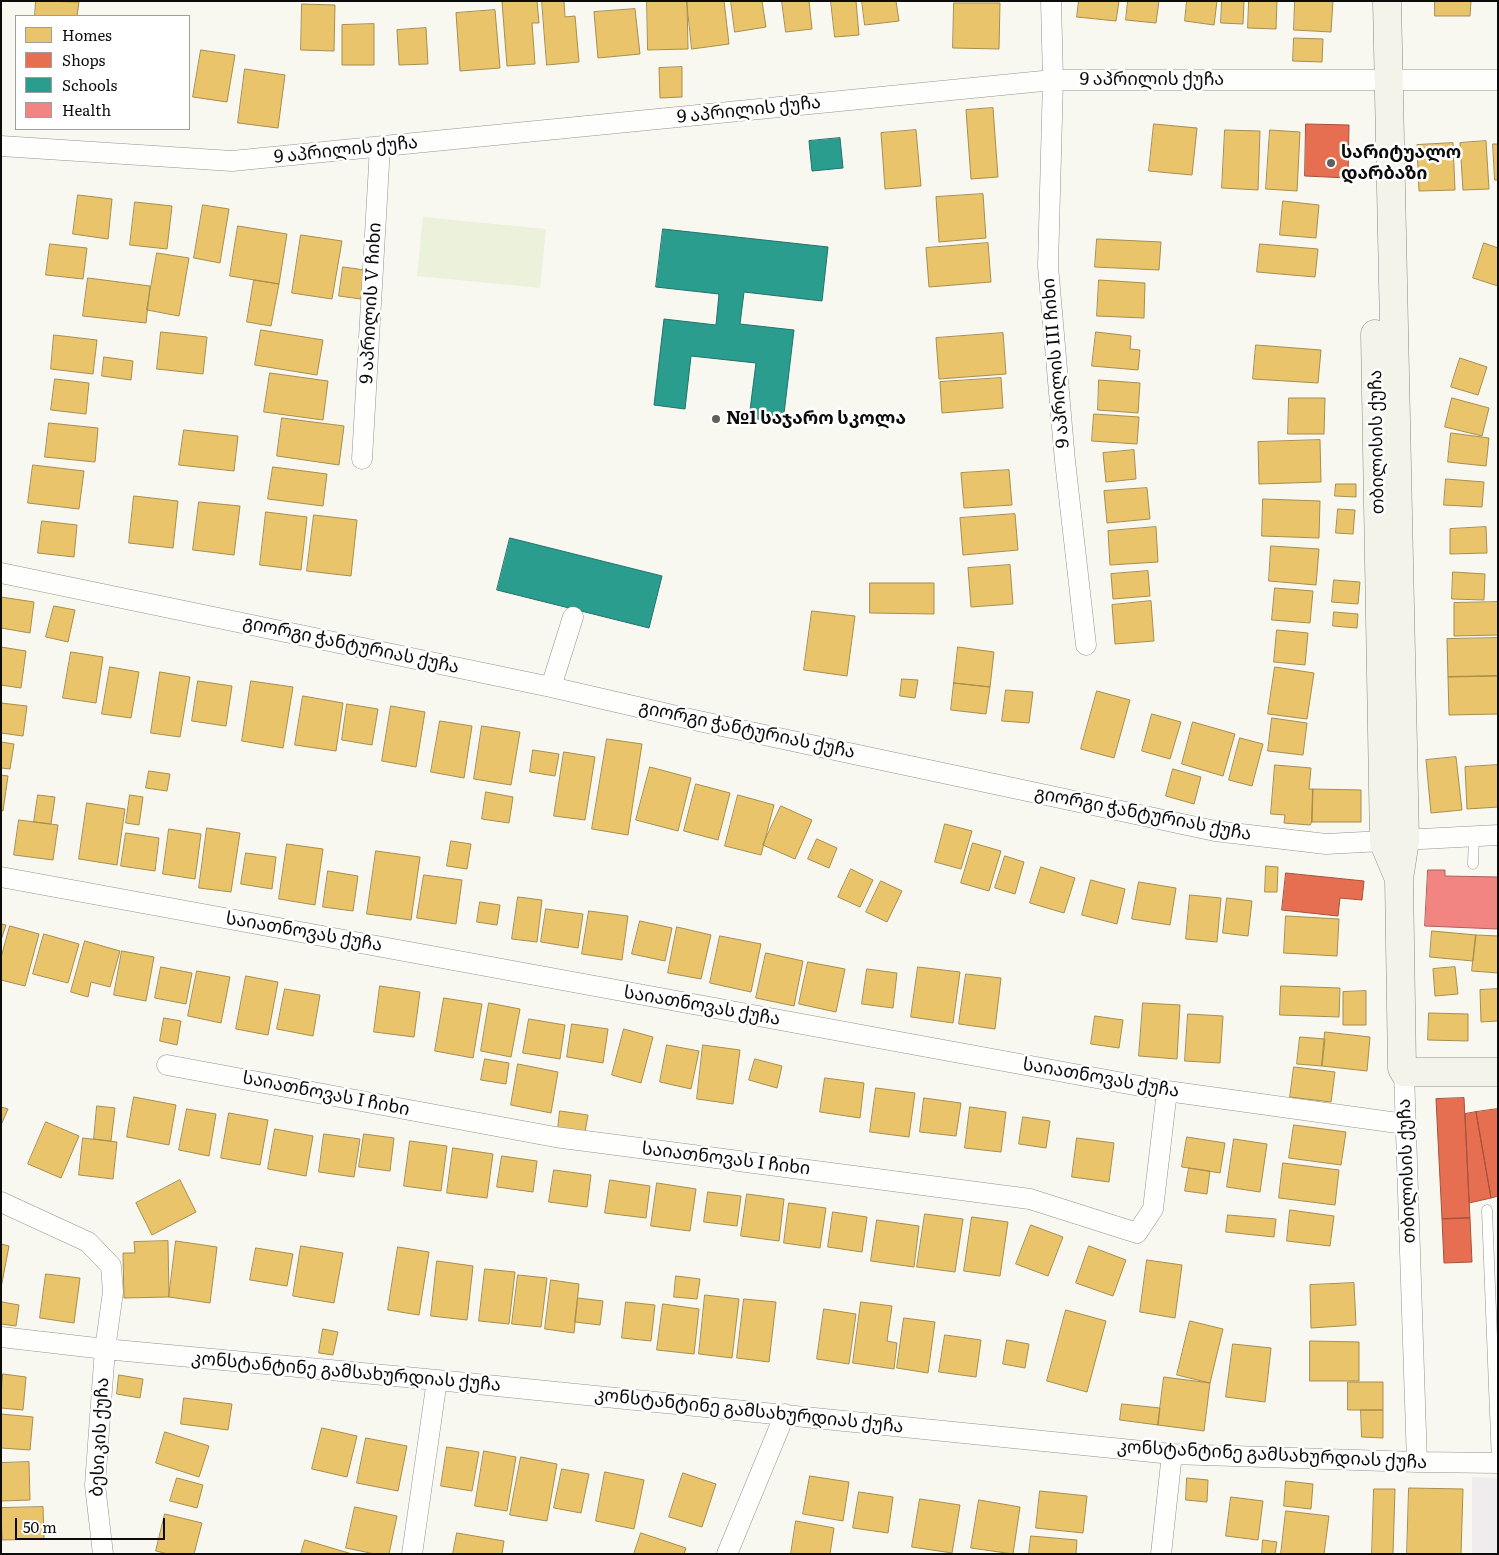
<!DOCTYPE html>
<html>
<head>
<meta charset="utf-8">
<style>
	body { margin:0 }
	#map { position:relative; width:1499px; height:1555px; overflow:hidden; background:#f9f8f0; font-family:Literata,serif }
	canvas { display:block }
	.frame { position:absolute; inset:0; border:2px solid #0c0c0c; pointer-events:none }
	.legend { position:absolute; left:15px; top:15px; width:175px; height:115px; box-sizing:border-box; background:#fff; border:1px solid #9e9e9e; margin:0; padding:6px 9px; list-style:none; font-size:15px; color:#0c0c0c }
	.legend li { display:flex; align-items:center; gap:10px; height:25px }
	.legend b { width:25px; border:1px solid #9e9e9e }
	.scale { position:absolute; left:15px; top:1518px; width:150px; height:22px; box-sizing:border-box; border:2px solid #0c0c0c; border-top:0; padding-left:6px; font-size:15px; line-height:18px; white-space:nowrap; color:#0c0c0c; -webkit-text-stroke:4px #fff; paint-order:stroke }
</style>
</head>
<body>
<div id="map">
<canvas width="1499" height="1555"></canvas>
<div class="frame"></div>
<ul class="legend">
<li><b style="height:14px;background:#e9c46a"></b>Homes</li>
<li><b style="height:14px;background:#e76f51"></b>Shops</li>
<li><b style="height:14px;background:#2a9d8f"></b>Schools</li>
<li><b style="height:14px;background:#f28482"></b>Health</li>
</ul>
<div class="scale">50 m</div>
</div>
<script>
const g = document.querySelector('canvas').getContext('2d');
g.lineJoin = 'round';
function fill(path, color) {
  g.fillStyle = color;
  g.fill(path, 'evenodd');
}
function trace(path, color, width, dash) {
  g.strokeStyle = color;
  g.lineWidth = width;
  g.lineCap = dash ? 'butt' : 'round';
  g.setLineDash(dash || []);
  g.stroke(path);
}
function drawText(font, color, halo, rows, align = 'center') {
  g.font = font + ' Literata,"Noto Sans Georgian",serif';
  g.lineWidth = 5;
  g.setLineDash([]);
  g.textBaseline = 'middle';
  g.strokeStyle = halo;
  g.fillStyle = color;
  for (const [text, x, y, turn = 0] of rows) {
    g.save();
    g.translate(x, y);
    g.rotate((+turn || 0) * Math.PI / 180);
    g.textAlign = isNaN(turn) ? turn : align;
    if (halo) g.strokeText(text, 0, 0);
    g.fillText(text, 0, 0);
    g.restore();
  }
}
const industrial = new Path2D(`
	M1472,1477L1498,1478V1554H1472Z`);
const pitch = new Path2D(`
	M423,217L546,229L540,288L417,276Z`);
const homes = new Path2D(`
	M36,1L79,2L77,16H35Z
	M537,1L539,23H532L535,64L507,66L502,2Z
	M542,1H564L565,17L575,16L579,62L547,65Z
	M647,1H687L688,49L648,50Z
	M687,1H724L729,44L692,49Z
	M731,1H762L766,27L735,32Z
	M782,1H809L812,29L786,32Z
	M831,1H856L859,35L835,37Z
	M862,1H896L899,21L865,25Z
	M1079,1H1119L1116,21L1077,17Z
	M1128,1H1159L1156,23L1126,20Z
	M1187,1H1217L1214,25L1185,21Z
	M1222,1H1244L1243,24L1221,23Z
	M1249,1H1277L1276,29L1248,28Z
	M1295,1H1333L1331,32L1294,30Z
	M1435,1H1471L1470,16H1435Z
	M954,3H1000L999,49L953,48Z
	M302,4L335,5L334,51L301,50Z
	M635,9L640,54L598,58L594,12Z
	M495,10L500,68L460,71L456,13Z
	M374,24V65H342V25Z
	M426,28L428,64L399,65L397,30Z
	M1294,38L1323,39L1322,62L1293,61Z
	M201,50L235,55L227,102L193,97Z
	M682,67V97L660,98L659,68Z
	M245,69L285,75L278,128L238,123Z
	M993,108L998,177L971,179L966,110Z
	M1154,124L1197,128L1192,175L1149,171Z
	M916,130L921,186L885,189L881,133Z
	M1225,130L1260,131L1258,190L1222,188Z
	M1270,130L1300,132L1297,191L1266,189Z
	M1486,141L1489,189L1463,190L1460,143Z
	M1453,143L1455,190L1419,191L1417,145Z
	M1493,144H1498V180H1495Z
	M983,194L986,238L939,242L936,197Z
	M78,195L112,199L108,239L73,234Z
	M1283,201L1319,205L1316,238L1280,235Z
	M135,202L172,206L167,249L130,245Z
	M203,205L229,209L220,263L194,258Z
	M238,226L287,234L279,284L230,276Z
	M301,235L342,241L332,299L292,293Z
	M1097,239L1161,242L1159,270L1095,267Z
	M988,243L991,282L929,287L926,248Z
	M1484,243L1498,248V286L1473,278Z
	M50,244L87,248L83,279L46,275Z
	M1260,244L1318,249L1315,277L1257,272Z
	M157,253L189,258L179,316L147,310Z
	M343,267L365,270L361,299L339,296Z
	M88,278L150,286L146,323L83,316Z
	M254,280L279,284L271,326L247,322Z
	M1099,280L1145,283L1144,318L1097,316Z
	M261,330L323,340L317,375L255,365Z
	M161,332L207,337L203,374L157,369Z
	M1096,332L1131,336L1130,349L1140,350L1138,370L1092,366Z
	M1003,333L1006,374L939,379L936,338Z
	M54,335L97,340L93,374L51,369Z
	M1256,345L1321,350L1318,383L1253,379Z
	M104,357L133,361L131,380L102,376Z
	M1460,358L1487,367L1478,395L1451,387Z
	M270,373L328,381L323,420L264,412Z
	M1001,378L1003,408L942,413L940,382Z
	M55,379L89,383L86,414L51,410Z
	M1099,380L1140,383L1138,413L1098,410Z
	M1289,398H1325L1324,434H1288Z
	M1452,398L1489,408L1482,436L1445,427Z
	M1094,414L1139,417L1137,444L1092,441Z
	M282,418L344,426L339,465L277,456Z
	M49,423L98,428L95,462L45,457Z
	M184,430L238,436L234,471L179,465Z
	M1451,433L1489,438L1486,466L1448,462Z
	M1320,440L1321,482L1259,484L1258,442Z
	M1134,450L1136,479L1106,482L1103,453Z
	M33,465L84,471L79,509L28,503Z
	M273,467L327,474L323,506L268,499Z
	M1009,470L1012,505L964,508L961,473Z
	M1446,479L1484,482L1482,507L1444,505Z
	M1336,484H1356V497L1335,496Z
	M1147,488L1150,519L1107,523L1104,491Z
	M134,496L178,501L173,548L129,543Z
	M1263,499L1320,501L1319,538L1262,536Z
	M199,502L240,506L234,555L193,550Z
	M1338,509L1355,510L1353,534L1336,533Z
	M266,512L307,517L301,570L260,565Z
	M1015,514L1018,550L963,555L960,518Z
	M314,515L357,520L351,576L307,571Z
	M42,521L77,525L74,557L38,553Z
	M1156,527L1158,562L1110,565L1108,531Z
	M1486,527L1487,553L1450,554V529Z
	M1271,546L1319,549L1316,585L1269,581Z
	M1010,565L1013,604L971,607L968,568Z
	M1148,571L1150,596L1113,599L1111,574Z
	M1453,572L1485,574L1484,600L1452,599Z
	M1334,580L1360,582L1358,604L1332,602Z
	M870,583H934V614L870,613Z
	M1275,588L1313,591L1310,623L1272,620Z
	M1,597L34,602L30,633L1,628Z
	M1151,601L1154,641L1115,644L1112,605Z
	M1498,602V635L1454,636V603Z
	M54,606L75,610L68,642L46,637Z
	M812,611L855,616L847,676L804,670Z
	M1334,612L1358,614L1357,628L1333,626Z
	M1277,630L1308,633L1305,665L1274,662Z
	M1498,638V676L1448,677L1447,639Z
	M1,647L26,651L21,688L1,685Z
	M958,647L994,652L990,687L954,683Z
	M71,652L103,657L96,703L63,698Z
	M110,667L139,672L131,718L102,714Z
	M1275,667L1314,673L1307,719L1268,714Z
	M160,672L190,677L180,737L151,733Z
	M1498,676V714L1449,715L1448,677Z
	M902,679L918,680L915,698L900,696Z
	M198,681L232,686L226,726L192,721Z
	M251,681L293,687L283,748L242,741Z
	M954,683L990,687L986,714L951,710Z
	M1006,690L1033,692L1029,723L1002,721Z
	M1097,691L1130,700L1114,758L1081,749Z
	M303,696L343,703L336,751L295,745Z
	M1,703L27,706L23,736L1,733Z
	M347,704L378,709L372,745L342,740Z
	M391,706L425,712L416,767L382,761Z
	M1152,714L1181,722L1170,759L1142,751Z
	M1272,718L1307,723L1303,755L1268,751Z
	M440,721L472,726L464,778L431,772Z
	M1193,722L1235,734L1223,776L1182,764Z
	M482,726L520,732L511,785L474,779Z
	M1240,738L1263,744L1252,786L1229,780Z
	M607,739L642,744L628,835L592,829Z
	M1,742L14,744L10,769L1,768Z
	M533,750L559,754L555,776L530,772Z
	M564,752L595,757L585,820L554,816Z
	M1456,757L1462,810L1431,813L1426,760Z
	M1275,765L1311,768L1309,789H1313L1312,822L1310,825L1284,823L1285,815L1271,814Z
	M1498,765V807L1467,809L1465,767Z
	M650,767L691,778L678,831L636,820Z
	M1173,769L1201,777L1194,804L1166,796Z
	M149,771L170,774L167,791L146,788Z
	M1,775L8,776L3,811L1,810Z
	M696,784L730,793L718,840L684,831Z
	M1313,789L1361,790V822H1312Z
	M486,792L513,797L509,823L482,819Z
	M38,795L55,797L51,824L34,822Z
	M130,795L143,797L139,825L126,823Z
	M738,795L774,805L761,855L725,846Z
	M87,803L125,809L117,865L79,859Z
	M781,806L812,820L795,859L763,845Z
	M19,820L58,825L53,860L14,855Z
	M945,824L972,831L961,869L935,862Z
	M207,828L240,833L231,892L199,888Z
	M169,829L201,834L195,879L163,874Z
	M126,833L159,838L155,871L121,866Z
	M817,839L837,848L829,868L808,859Z
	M451,841L471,844L467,869L447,866Z
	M973,843L1001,851L989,891L961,883Z
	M287,844L323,849L315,905L279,899Z
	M376,851L420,857L411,920L367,914Z
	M246,853L276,857L272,889L241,884Z
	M1005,856L1024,862L1015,894L995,888Z
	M1266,866L1278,867L1277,892H1265Z
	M1041,867L1075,878L1064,913L1030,903Z
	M851,869L873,880L860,907L838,897Z
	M328,871L358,876L353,911L323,907Z
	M424,875L462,880L456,924L417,918Z
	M1091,880L1125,889L1117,924L1082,915Z
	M881,881L902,891L887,922L866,912Z
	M1139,882L1176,888L1170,925L1132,919Z
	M1190,895L1221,898L1217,942L1186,939Z
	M518,897L542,900L537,942L512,939Z
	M1227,898L1252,901L1248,936L1223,933Z
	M480,902L500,905L497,925L477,922Z
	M546,909L583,914L578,948L541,942Z
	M589,911L628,916L622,960L582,954Z
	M1286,916L1339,919L1337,956L1284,953Z
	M640,921L672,928L665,961L632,954Z
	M1,924L6,925L1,940Z
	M10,926L39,934L25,986L1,980V958Z
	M677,927L711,935L701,979L668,973Z
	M1432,931L1476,935L1473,961L1430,957Z
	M44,934L79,944L68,983L33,974Z
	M1476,935L1498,936V973L1472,971Z
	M720,936L761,944L751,992L710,983Z
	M85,941L120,951L110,987L91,982L88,997L71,992Z
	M122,951L154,957L146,1001L114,995Z
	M766,953L803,961L794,1006L756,998Z
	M808,962L845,969L836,1012L799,1004Z
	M161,967L192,973L186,1004L155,998Z
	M918,967L960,972L953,1023L911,1017Z
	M1455,967L1458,994L1435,996L1433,969Z
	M867,969L897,973L893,1008L862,1004Z
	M197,971L230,977L221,1023L188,1016Z
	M966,974L1001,978L995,1029L959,1024Z
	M246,976L278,982L268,1035L236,1029Z
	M380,986L420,992L414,1037L374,1032Z
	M1281,986L1340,988L1339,1017L1280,1015Z
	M285,989L320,995L313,1036L277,1029Z
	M1498,989V1021L1481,1022L1480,990Z
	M1366,991V1025H1343V992Z
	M444,998L482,1004L473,1058L435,1051Z
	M489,1003L520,1009L511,1057L481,1051Z
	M1143,1003L1180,1005L1177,1059L1139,1056Z
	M1429,1013L1468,1014V1041L1428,1040Z
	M1188,1014L1223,1016L1220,1063L1185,1061Z
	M1095,1016L1123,1020L1119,1048L1091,1044Z
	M164,1018L181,1021L177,1045L160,1041Z
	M529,1019L565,1025L560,1059L523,1053Z
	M572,1024L608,1029L603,1063L567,1057Z
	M624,1029L653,1037L641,1083L612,1075Z
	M1325,1032L1370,1037L1367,1071L1322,1066Z
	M1300,1037L1325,1039L1322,1066L1297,1064Z
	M667,1045L699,1051L691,1089L660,1082Z
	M703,1045L740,1050L733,1104L697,1099Z
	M485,1059L509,1063L506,1084L481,1080Z
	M755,1059L782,1066L777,1088L749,1080Z
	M518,1064L558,1072L551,1113L511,1105Z
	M1294,1067L1335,1072L1331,1102L1290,1097Z
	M825,1078L864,1083L860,1118L820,1112Z
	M876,1088L915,1093L909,1137L870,1132Z
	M134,1097L176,1105L169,1145L127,1137Z
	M924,1098L961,1103L956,1136L920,1132Z
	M97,1106L115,1108L111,1141L94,1139Z
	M1,1107L8,1109L1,1125Z
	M970,1107L1006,1112L1001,1152L965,1148Z
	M187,1109L216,1114L209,1156L179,1150Z
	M560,1111L588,1115L585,1132L558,1129Z
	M229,1113L268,1120L260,1165L221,1158Z
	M1023,1117L1050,1121L1046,1148L1019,1144Z
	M46,1122L79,1136L61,1178L28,1164Z
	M1294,1125L1346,1132L1341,1165L1289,1158Z
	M275,1129L313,1136L306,1176L268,1169Z
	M324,1134L360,1139L354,1177L319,1172Z
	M364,1134L394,1138L390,1171L359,1167Z
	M1187,1137L1225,1143L1220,1173L1182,1167Z
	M83,1138L117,1142L113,1179L79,1175Z
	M1077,1138L1114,1143L1109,1182L1072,1177Z
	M1234,1139L1267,1144L1260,1192L1227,1187Z
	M410,1141L447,1146L441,1191L404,1186Z
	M453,1148L493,1154L487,1198L447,1193Z
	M502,1156L537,1161L533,1192L497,1187Z
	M1283,1163L1339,1170L1335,1205L1279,1198Z
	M1189,1168L1210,1171L1207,1194L1185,1191Z
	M554,1170L591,1175L587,1207L549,1202Z
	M180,1180L196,1212L152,1235L136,1203Z
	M610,1180L650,1186L646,1218L605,1213Z
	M657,1183L696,1189L690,1231L651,1226Z
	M708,1192L741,1196L737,1226L704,1222Z
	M747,1194L784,1199L779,1241L741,1236Z
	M789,1203L826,1208L820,1248L784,1243Z
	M1290,1210L1334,1216L1330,1246L1287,1241Z
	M833,1212L867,1217L862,1252L828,1247Z
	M925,1214L963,1219L955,1272L917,1267Z
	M1228,1215L1276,1219L1274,1237L1226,1232Z
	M972,1217L1008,1222L1000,1276L964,1271Z
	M877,1220L919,1226L914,1267L871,1261Z
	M1031,1225L1063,1237L1048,1276L1016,1264Z
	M168,1241L169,1297L124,1298L123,1253H135L134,1242Z
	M176,1241L217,1247L210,1303L169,1297Z
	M1,1244L9,1246L1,1288Z
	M301,1246L343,1253L334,1303L293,1296Z
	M1089,1246L1126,1260L1113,1296L1076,1283Z
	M398,1247L429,1252L419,1315L388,1310Z
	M256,1248L293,1254L287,1286L250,1280Z
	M1147,1260L1182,1265L1175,1318L1140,1312Z
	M437,1261L473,1266L467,1320L431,1316Z
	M485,1269L515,1272L509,1324L479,1321Z
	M46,1274L80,1278L74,1323L40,1318Z
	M518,1275L547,1278L541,1327L512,1324Z
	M676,1276L700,1279L697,1299L674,1297Z
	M551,1280L579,1284L574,1333L545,1329Z
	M1354,1283L1356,1325L1311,1328L1310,1285Z
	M705,1295L739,1299L732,1358L699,1354Z
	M578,1298L603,1301L600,1325L575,1322Z
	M744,1299L776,1302L769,1362L737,1358Z
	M2,1302L19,1305L16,1326L1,1324Z
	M626,1302L655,1305L651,1341L622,1338Z
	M861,1302L892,1306L887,1341L897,1343L894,1369L853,1363Z
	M663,1304L699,1309L694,1354L657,1350Z
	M824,1309L856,1314L849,1364L817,1359Z
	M1066,1310L1106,1321L1087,1392L1047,1381Z
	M904,1318L935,1322L928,1373L897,1368Z
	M1190,1321L1223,1329L1210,1383L1177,1375Z
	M323,1329L338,1332L333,1355L319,1353Z
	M945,1335L981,1340L976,1377L939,1372Z
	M1007,1340L1029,1344L1025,1368L1003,1364Z
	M1310,1341L1359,1342V1381H1310Z
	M1233,1344L1271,1348L1265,1402L1226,1397Z
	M3,1374L26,1377L23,1410L1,1408Z
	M119,1375L143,1379L140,1398L117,1394Z
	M1164,1377L1210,1383L1204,1431L1158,1425Z
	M1348,1382H1383V1410H1348Z
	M184,1398L232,1404L228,1430L181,1424Z
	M1122,1404L1160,1408L1158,1425L1120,1420Z
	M1361,1410H1383V1438L1362,1437Z
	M1,1414L33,1417L30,1450L1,1448Z
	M322,1428L357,1436L347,1477L312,1469Z
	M165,1432L209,1446L199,1477L156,1463Z
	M366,1438L407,1446L398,1491L357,1483Z
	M447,1447L479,1452L472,1491L441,1486Z
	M484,1451L516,1457L507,1511L475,1506Z
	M521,1457L557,1464L547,1521L510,1515Z
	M29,1462L30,1500L1,1501V1463Z
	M562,1469L589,1474L581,1513L554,1508Z
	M605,1472L644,1480L634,1529L596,1521Z
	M683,1473L716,1484L702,1527L669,1517Z
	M810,1476L849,1482L843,1521L803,1514Z
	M177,1478L203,1485L197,1508L170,1501Z
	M1187,1478L1208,1480L1207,1502L1186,1500Z
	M1286,1481L1313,1484L1311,1509L1284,1506Z
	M1409,1488L1463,1489L1461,1554H1407Z
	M1374,1489H1395L1393,1554H1372Z
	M1040,1491L1087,1496L1083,1533L1036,1528Z
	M859,1492L893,1497L888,1533L853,1528Z
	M1231,1497L1263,1501L1258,1540L1226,1536Z
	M920,1499L960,1505L952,1553L912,1547Z
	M979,1500L1020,1507L1013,1554L971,1548Z
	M43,1507L44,1539L2,1540L1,1508Z
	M355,1507L397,1516L389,1554H375L346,1548Z
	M1286,1511L1329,1516L1324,1554H1281Z
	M165,1514L202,1523L194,1554H168L156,1551Z
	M796,1521L834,1528L830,1554H791Z
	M457,1533L504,1541L502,1554H453Z
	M641,1533L686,1548L684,1554H634Z
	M1031,1536L1077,1540L1076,1554H1029Z
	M305,1540L352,1554H301Z
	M1263,1540L1277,1542L1275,1554H1262Z`);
const shops = new Path2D(`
	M1306,124L1349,125L1348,178L1305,176Z
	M1286,873L1364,881L1362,900L1340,898L1338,916L1282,910Z
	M1464,1098L1470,1218L1442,1219L1436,1099Z
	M1498,1109V1196L1491,1198L1476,1112Z
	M1476,1112L1491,1198L1469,1203L1465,1114Z
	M1470,1218L1472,1262L1444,1263L1442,1219Z`);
const schools = new Path2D(`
	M840,138L843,168L812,171L809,141Z
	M663,229L828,247L822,301L744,292L740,324L794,330L783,422L749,418L756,363L691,356L685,409L654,405L664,319L716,325L719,294L656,287Z
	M510,538L662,576L649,628L497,590Z`);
const health = new Path2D(`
	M1428,870H1445V876L1498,877V929L1425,926Z`);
const lane = new Path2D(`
	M1473,864L1474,837
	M1487,1210L1497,1463`);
const street = new Path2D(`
	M1051,1L1053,80L1048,266L1065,461L1086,645
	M1,146L232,161L1053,80H1498
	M362,459L380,147
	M1,573L551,687L694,720L1215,831L1326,844L1498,835
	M551,687L573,617
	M1,877L1167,1091L1405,1124
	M167,1065L555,1137L1030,1199L1137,1233L1153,1209L1167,1091
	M1404,1072L1417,1462
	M1,1202L88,1242L111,1266L113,1292L105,1349L95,1485L103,1554
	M1,1337L105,1349L437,1380L1172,1454L1417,1462L1498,1463
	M412,1554L437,1380
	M727,1554L785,1414
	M1161,1554L1172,1454`);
const secondary = new Path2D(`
	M1387,1L1405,840L1399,879L1402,1068L1404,1072H1498
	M1375,334L1384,843L1399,879`);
const markers = [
	[1331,163,5,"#5f5f5c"],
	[716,419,5,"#5f5f5c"]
];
const streetNames = [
	["9 აპრილის ქუჩა",1152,80],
	["9 აპრილის ქუჩა",749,110,-6],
	["9 აპრილის ქუჩა",346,150,-6],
	["9 აპრილის V ჩიხი",371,303,-87],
	["9 აპრილის III ჩიხი",1056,363,-95],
	["თბილისის ქუჩა",1377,442,-91],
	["გიორგი ჭანტურიას ქუჩა",351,645,12],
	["გიორგი ჭანტურიას ქუჩა",747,730,12],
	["გიორგი ჭანტურიას ქუჩა",1143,814,11],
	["საიათნოვას ქუჩა",304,932,10],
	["საიათნოვას ქუჩა",702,1006,10],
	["საიათნოვას ქუჩა",1101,1078,10],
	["საიათნოვას I ჩიხი",326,1094,11],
	["საიათნოვას I ჩიხი",726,1159,7],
	["თბილისის ქუჩა",1407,1171,-92],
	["კონსტანტინე გამსახურდიას ქუჩა",346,1372,5],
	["კონსტანტინე გამსახურდიას ქუჩა",749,1411,6],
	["ბესიკის ქუჩა",100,1437,-87],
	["კონსტანტინე გამსახურდიას ქუჩა",1272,1455,3]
];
const poiNames = [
	["სარიტუალო",1341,153],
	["დარბაზი",1341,174],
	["№1 საჯარო სკოლა",726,419]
];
fill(industrial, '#f0ebed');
fill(pitch, '#ebf1db');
fill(homes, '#e9c46a');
trace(homes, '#a78d4e', 1);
fill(shops, '#e76f51');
trace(shops, '#a5513c', 1);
fill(schools, '#2a9d8f');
trace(schools, '#217268', 1);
fill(health, '#f28482');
trace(health, '#ad605f', 1);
trace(lane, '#93928f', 11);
trace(street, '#93928f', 21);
trace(secondary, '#898985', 29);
trace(lane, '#fefefd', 10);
trace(street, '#fefefd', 20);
trace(secondary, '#f3f3e9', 28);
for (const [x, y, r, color] of markers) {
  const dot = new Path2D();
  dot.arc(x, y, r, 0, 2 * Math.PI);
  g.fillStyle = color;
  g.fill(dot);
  trace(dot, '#fff', 2);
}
drawText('18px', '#0c0c0c', '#fff', streetNames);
drawText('bold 18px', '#0c0c0c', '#fff', poiNames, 'left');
</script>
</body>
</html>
